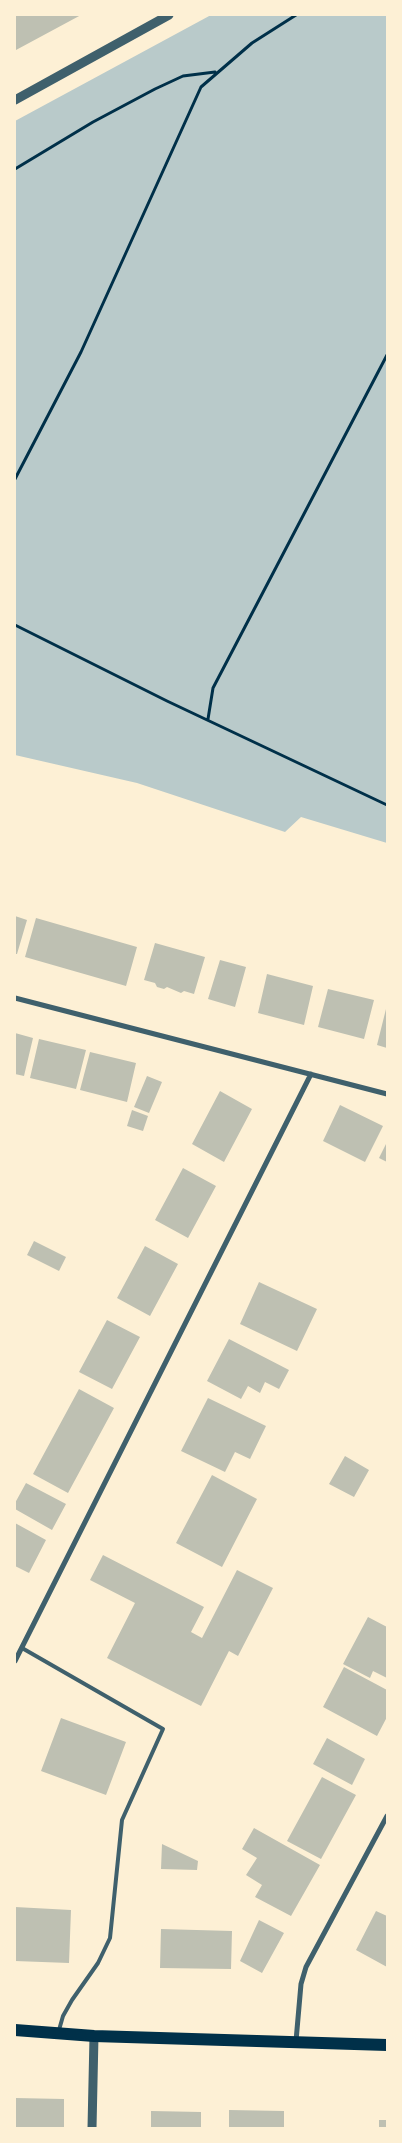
<!DOCTYPE html>
<html>
<head>
<meta charset="utf-8">
<style>
	body { margin:0 }
	#map { position:relative; width:402px; height:2143px; overflow:hidden; background:#fdf0d5; font-family:"Titillium Web",sans-serif }
	canvas { display:block }
	.frame { position:absolute; inset:0; border:16px solid #fdf0d5; pointer-events:none }
</style>
</head>
<body>
<div id="map">
<canvas width="402" height="2143"></canvas>
<div class="frame"></div>
</div>
<script>
const g = document.querySelector('canvas').getContext('2d');
g.lineJoin = 'round';
function fill(path, color) {
  g.fillStyle = color;
  g.fill(path, 'evenodd');
}
function trace(path, color, width, dash) {
  g.strokeStyle = color;
  g.lineWidth = width;
  g.lineCap = dash ? 'butt' : 'round';
  g.setLineDash(dash || []);
  g.stroke(path);
}
const green = new Path2D(`
	M211,15H387V843L301,817L285,832L137,783L15,755V121Z`);
const building = new Path2D(`
	M15,15H81L16,50Z
	M15,916L27,920L17,954H15Z
	M36,918L137,947L126,986L25,957Z
	M155,943L205,957L194,994L184,991L181,993L167,987L164,989L157,987L155,983L144,980Z
	M220,960L246,967L235,1007L208,999Z
	M267,974L313,986L304,1025L258,1013Z
	M328,989L374,1000L364,1039L318,1027Z
	M386,1009H387V1048L377,1045Z
	M15,1033L33,1038L24,1076L15,1074Z
	M39,1039L86,1050L76,1089L30,1078Z
	M90,1052L136,1063L127,1102L80,1090Z
	M147,1076L162,1082L149,1113L134,1107Z
	M220,1091L252,1109L224,1162L192,1144Z
	M340,1105L383,1126L365,1162L323,1141Z
	M132,1110L148,1116L143,1131L127,1126Z
	M387,1142V1162L379,1158Z
	M183,1168L216,1186L188,1238L155,1220Z
	M34,1241L66,1257L59,1271L27,1255Z
	M145,1246L178,1264L150,1316L117,1298Z
	M259,1282L317,1309L297,1351L240,1324Z
	M107,1320L140,1337L112,1389L79,1372Z
	M229,1339L289,1370L279,1389L265,1382L260,1393L248,1386L241,1399L207,1381Z
	M79,1389L114,1408L68,1493L33,1474Z
	M208,1398L266,1426L250,1459L235,1452L225,1472L181,1451Z
	M345,1456L369,1470L354,1497L329,1484Z
	M212,1475L257,1499L222,1567L176,1543Z
	M26,1483L66,1504L52,1530L15,1509V1503Z
	M15,1523L46,1540L29,1573L15,1566Z
	M103,1555L204,1607L191,1632L202,1638L237,1570L273,1588L238,1656L229,1651L201,1706L107,1658L135,1603L90,1580Z
	M368,1617L387,1627V1678L373,1671L370,1678L343,1664Z
	M344,1667L387,1690V1717L377,1736L323,1707Z
	M61,1718L126,1742L106,1795L41,1771Z
	M327,1738L365,1759L352,1785L313,1764Z
	M322,1777L356,1795L321,1859L287,1841Z
	M254,1828L320,1865L291,1916L255,1897L262,1885L246,1875L257,1858L242,1849Z
	M162,1844L198,1861L197,1870L161,1869Z
	M15,1907L71,1910L69,1963L15,1961Z
	M376,1911L387,1916V1967L356,1950Z
	M259,1920L284,1933L262,1973L240,1961Z
	M161,1929L232,1931L231,1969L160,1968Z
	M15,2098L64,2099V2128H15Z
	M229,2110L284,2111V2128H229Z
	M151,2111L201,2112V2128H151Z
	M379,2120H387V2128H379Z`);
const path = new Path2D(`
	M15,169L93,122L155,89L183,76L215,72
	M15,479L81,352L201,87L252,43L296,15
	M15,625L167,701L387,805
	M208,719L213,688L387,355`);
const service = new Path2D(`
	M22,1648L163,1729L122,1820L110,1938L98,1963L72,2000L63,2016L59,2030`);
const minor = new Path2D(`
	M15,998L387,1094
	M15,1661L311,1074
	M296,2041L301,1984L306,1967L387,1816`);
const tertiary = new Path2D(`
	M15,100L169,15
	M92,2128L94,2036`);
const primary = new Path2D(`
	M15,2030L94,2036L387,2045`);
fill(green, '#b9caca');
fill(building, '#bec0b2');
trace(path, '#003049', 3);
trace(service, '#3f606c', 4);
trace(minor, '#3f606c', 5);
trace(tertiary, '#3f606c', 9);
trace(primary, '#003049', 12);
</script>
</body>
</html>
